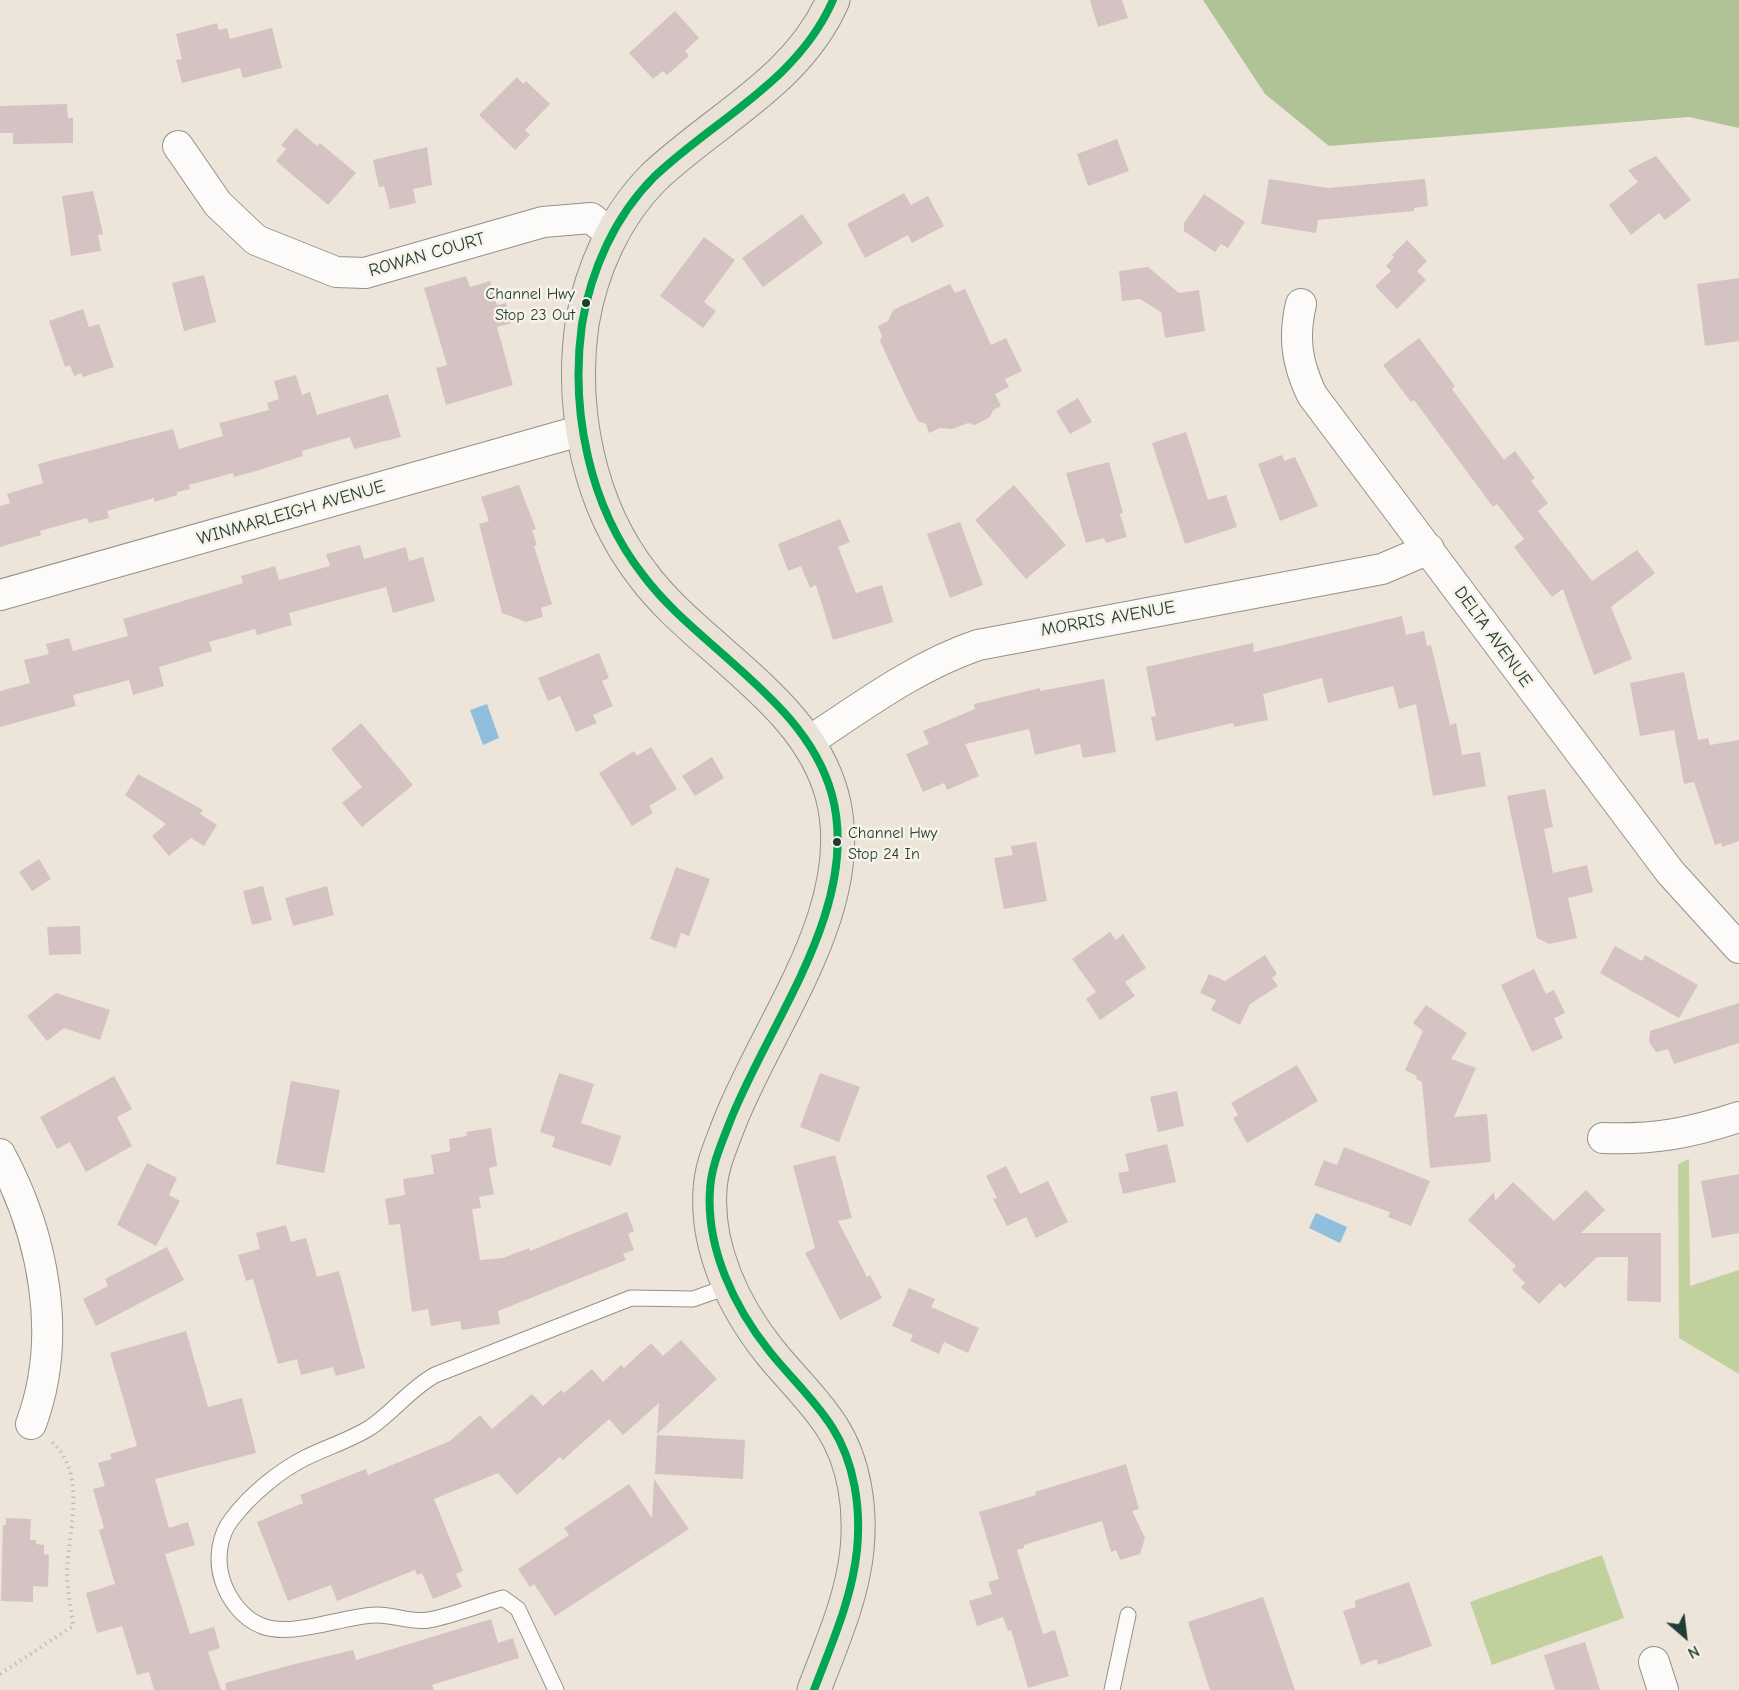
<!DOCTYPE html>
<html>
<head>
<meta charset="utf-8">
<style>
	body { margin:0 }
	#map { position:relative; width:1739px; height:1690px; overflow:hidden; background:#eee5da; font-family:"Comic Neue",sans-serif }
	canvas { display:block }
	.north { position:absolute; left:1655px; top:1606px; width:60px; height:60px; -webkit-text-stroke:4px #f7f3e8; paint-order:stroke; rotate:152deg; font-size:16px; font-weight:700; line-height:24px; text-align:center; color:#1f3d34 }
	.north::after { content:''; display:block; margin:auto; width:21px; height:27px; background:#1f3d34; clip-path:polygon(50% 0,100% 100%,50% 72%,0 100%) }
</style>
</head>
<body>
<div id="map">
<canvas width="1739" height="1690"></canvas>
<div class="north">N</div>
</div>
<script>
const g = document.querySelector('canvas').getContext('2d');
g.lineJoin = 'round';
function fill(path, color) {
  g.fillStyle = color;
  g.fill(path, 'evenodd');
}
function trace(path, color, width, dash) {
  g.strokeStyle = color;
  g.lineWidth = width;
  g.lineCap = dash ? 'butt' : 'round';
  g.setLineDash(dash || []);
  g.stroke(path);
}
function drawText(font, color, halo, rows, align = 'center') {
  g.font = font + ' "Comic Neue",sans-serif';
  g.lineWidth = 5;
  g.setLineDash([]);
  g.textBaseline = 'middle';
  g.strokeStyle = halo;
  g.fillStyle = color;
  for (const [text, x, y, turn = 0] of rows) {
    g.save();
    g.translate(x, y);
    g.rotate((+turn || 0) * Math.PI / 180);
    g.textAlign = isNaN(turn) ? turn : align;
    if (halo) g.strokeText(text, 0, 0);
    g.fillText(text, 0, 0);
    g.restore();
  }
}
const green = new Path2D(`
	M1689,1159L1690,1286L1739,1270V1374L1679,1338L1678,1164Z
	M1602,1555L1624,1618L1492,1665L1470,1602Z`);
const forest = new Path2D(`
	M1203,0H1739V128L1689,117L1329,146L1265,94Z`);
const water = new Path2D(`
	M487,704L499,738L483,745L470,710Z
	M1316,1213L1347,1227L1340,1243L1309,1228Z`);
const building = new Path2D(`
	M1090,0H1122L1128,18L1098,27Z
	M675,11L699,38L685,51L689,56L667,75L663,71L653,79L629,53Z
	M217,23L219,30L227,28L230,39L272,28L282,68L243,78L240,68L182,83L176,60L182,59L176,34Z
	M517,77L523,84L526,81L550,104L525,130L530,135L515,150L479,115Z
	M67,104L68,118H73V143L13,144V133H0V106Z
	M296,128L317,146L320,143L356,173L328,205L276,161L286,149L281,145Z
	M1117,139L1129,171L1088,186L1077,154Z
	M427,147L432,185L413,189L416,203L390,209L384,186L379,187L373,160Z
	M1656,156L1691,200L1665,220L1659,213L1631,235L1609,205L1638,182L1628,170Z
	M1269,179L1328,188L1425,179L1428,206L1414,208V211L1318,220L1316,233L1261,224Z
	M93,191L103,234L98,235L101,251L71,256L62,196Z
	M904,193L911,205L928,196L944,226L912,243L908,235L865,258L847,224Z
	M1204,194L1245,222L1228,248L1221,244L1215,252L1184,231V223Z
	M802,214L823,243L763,287L742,258Z
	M704,237L735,260L704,302L716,311L703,328L660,296Z
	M1407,240L1427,261L1417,271L1426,280L1397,309L1375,286L1391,271L1386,266L1394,257L1392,255Z
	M1148,267L1179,293L1199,290L1205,331L1165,338L1161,312L1140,299L1122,301L1119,271Z
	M204,275L216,322L184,331L172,283Z
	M466,276L470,287L490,281L497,305L506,303L512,323L497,327L513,385L446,405L436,368L447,365L424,288Z
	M1739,278V341L1705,346L1697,284Z
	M950,284L955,293L965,289L991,345L1006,338L1022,371L1005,379L1009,387L995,394L1001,406L993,410L990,417L975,425L968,423L952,429L940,428L929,433L926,424L918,421L904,393L880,341L882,336L878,326L888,321L893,310Z
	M83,309L89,327L99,324L114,367L83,377L81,373L74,376L70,365L65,367L49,321Z
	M1419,338L1455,386L1452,389L1504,460L1515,451L1535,478L1531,481L1548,503L1538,511L1592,581L1637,550L1655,573L1611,607L1632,659L1594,675L1563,589L1552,597L1514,547L1524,539L1497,504L1493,507L1414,400L1411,402L1383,365Z
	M296,375L302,395L310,392L317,415L388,394L401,437L354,449L350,437L302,451L303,456L256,471L234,477L233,473L189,485L190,489L177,492V495L154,502V498L107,511L109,518L89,523L87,518L40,531L41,535L0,547V506L10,503L7,494L43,483L38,464L173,429L179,449L223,436L219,423L269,410L267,403L279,399L274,381Z
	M1078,398L1092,422L1070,434L1056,411Z
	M1186,432L1208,500L1226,495L1237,527L1185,544L1152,443Z
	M1282,455L1284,461L1295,457L1318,506L1280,521L1258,464Z
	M1109,462L1123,513L1120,514L1127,537L1106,543L1104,538L1086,543L1066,473Z
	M519,485L536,529L532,530L537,545L534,546L552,604L541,608L543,617L526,622L502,613L479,524L489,521L481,497Z
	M1014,485L1066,545L1026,579L975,520Z
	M840,519L850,542L838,547L856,593L882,585L893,622L833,640L816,585L810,588L801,566L788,571L778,544Z
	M960,522L983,585L950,598L927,534Z
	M360,545L364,559L406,547L409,561L423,557L435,601L393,613L386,587L289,613L292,625L257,635L255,629L209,642L212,651L159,667L164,686L133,695L129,680L73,695L76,706L0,727V691L30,683L24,660L49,654L46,644L69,638L73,651L128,636L123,619L243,583L241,576L275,566L279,580L330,566L326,554Z
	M1402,616L1406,635L1424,631L1427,646L1431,645L1450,725L1456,723L1462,755L1480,752L1486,786L1433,796L1416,704L1399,709L1393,686L1328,703L1322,678L1263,694L1268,720L1234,727L1233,723L1156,741L1151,717L1156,716L1146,667L1253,643L1254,652Z
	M599,653L609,678L602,681L613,706L593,715L597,723L576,732L560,696L548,701L538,678Z
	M1684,672L1698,740L1708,738L1710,745L1739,740V841L1722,847L1721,843L1715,845L1694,782L1684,784L1674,730L1640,736L1630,683Z
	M1104,679L1116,752L1083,758L1080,744L1035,755L1029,729L965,744L979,776L947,790L944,783L923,792L906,754L929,744L923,731L975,709L974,704L1040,688V691Z
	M361,723L413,785L362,827L342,803L362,787L331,749Z
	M651,747L677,789L649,806L653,813L632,826L599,773L634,751L637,756Z
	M712,757L724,778L695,796L682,776Z
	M138,774L203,810L200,814L217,825L204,846L191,838L169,856L152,836L166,824L125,795Z
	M1545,789L1553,827L1544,829L1553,873L1587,865L1593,892L1568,898L1577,938L1549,944L1537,938L1507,796Z
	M1036,842L1047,901L1004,909L994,858L1013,855L1011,846Z
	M39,859L51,879L32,891L19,872Z
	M676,867L710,879L689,936L681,933L676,948L650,939Z
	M263,886L272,920L252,925L243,891Z
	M327,886L334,915L293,926L285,898Z
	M80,926L81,954L49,955L47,927Z
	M1110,932L1116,940L1123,934L1146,968L1125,982L1135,996L1100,1020L1086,999L1096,992L1072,959Z
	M1615,946L1642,961L1645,955L1698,985L1679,1018L1600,973Z
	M1265,955L1277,974L1272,978L1278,986L1250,1004L1240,1025L1211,1010L1216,1000L1200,993L1209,974L1225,981Z
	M1534,969L1546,994L1554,990L1565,1013L1554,1018L1563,1038L1532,1052L1501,985Z
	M56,993L110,1010L100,1040L64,1028L47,1041L27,1016Z
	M1739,1003V1043L1674,1064L1668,1049L1656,1052L1649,1042L1650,1031Z
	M1426,1005L1467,1033L1451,1059L1476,1068L1454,1117L1487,1114L1491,1162L1430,1168L1422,1082L1416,1079L1417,1076L1405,1070L1423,1031L1413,1023Z
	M1297,1065L1318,1101L1247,1143L1233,1118L1238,1115L1231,1103Z
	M559,1073L594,1084L581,1123L621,1136L611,1166L552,1147L555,1137L540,1132Z
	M820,1073L860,1087L839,1142L800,1127Z
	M114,1076L132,1109L117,1117L132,1146L86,1172L70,1142L57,1149L40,1117Z
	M291,1081L340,1090L324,1173L276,1164Z
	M1177,1091L1184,1126L1158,1132L1150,1097Z
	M491,1128L497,1166L489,1168L494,1194L479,1197L481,1208L472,1209L480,1260L503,1258L529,1248L530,1251L627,1212L634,1231L628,1234L634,1250L623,1254L626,1260L498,1311L500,1324L462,1330L460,1321L431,1326L428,1309L412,1312L400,1224L389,1225L385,1199L405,1195L403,1179L434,1174L431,1155L450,1151L449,1139L467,1136L466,1132Z
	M1167,1144L1176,1182L1123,1194L1118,1173L1129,1171L1125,1154Z
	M1344,1147L1430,1181L1411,1226L1388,1217L1390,1212L1314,1185L1324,1160L1337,1165Z
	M835,1155L852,1218L838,1221L867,1277L870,1275L882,1298L840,1320L805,1253L815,1248L793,1166Z
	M147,1163L177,1178L169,1195L180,1201L156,1246L117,1225Z
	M1006,1166L1020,1194L1048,1181L1068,1222L1036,1238L1026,1217L1007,1226L993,1199L997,1198L986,1176Z
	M1739,1174V1233L1712,1238L1701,1181Z
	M1513,1182L1554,1221L1586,1190L1605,1210L1581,1233H1661V1302L1627,1301L1628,1257H1597L1565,1288L1560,1283L1539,1304L1521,1287L1525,1283L1512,1270L1516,1266L1468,1220L1494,1192L1495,1201Z
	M286,1225L291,1242L306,1238L317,1277L339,1271L365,1368L336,1376L333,1367L301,1375L297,1359L278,1364L253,1279L246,1281L238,1255L260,1249L256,1233Z
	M167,1247L184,1280L96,1326L83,1299L108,1286L105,1279Z
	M909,1288L935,1299L931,1307L979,1328L968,1353L944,1342L939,1354L910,1341L913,1335L892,1326Z
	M186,1331L208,1407L242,1398L256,1453L155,1479L169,1528L188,1522L195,1545L165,1554L190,1634L214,1627L220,1648L208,1652L221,1690H154L149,1672L137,1675L122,1626L97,1633L86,1593L115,1584L99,1530L104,1528L93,1489L105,1486L98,1463L112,1459L110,1454L137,1446L110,1353Z
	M681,1340L717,1379L657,1434L659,1403L623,1435L609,1419L563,1460L560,1457L517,1495L498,1473L434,1499L463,1571L456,1574L462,1587L433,1599L422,1573L417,1575L415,1570L337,1601L331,1585L288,1601L257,1522L303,1503L300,1495L366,1469L368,1475L450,1441L480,1415L492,1429L532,1394L543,1406L561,1390L564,1393L592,1369L603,1382L621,1365L624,1368L651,1343L663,1356Z
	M657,1435L745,1440L743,1479L655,1474Z
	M1126,1464L1139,1509L1132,1511L1145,1538L1140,1554L1120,1560L1116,1550L1111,1552L1102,1521L1024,1545V1548L1017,1550L1043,1634L1055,1630L1069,1676L1028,1688L1011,1630L1008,1631L1003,1617L977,1626L969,1601L992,1594L988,1582L999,1579L979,1512L1036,1495L1035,1492Z
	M654,1479L689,1529L555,1616L534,1584L530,1587L518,1569L569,1535L564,1528L629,1484L652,1518Z
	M6,1518L31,1519L30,1540H36V1544L44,1545V1554L49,1555L48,1587L33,1586V1602L1,1601L3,1525H6Z
	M1409,1582L1432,1646L1378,1665L1377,1659L1361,1665L1343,1611L1356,1607L1354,1601Z
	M1263,1597L1295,1690H1210L1188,1622Z
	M491,1619L498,1643L513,1638L519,1658L432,1685L434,1690H226L225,1683L291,1665L353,1650L356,1660Z
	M1585,1642L1600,1690H1555L1544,1655Z`);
const path = new Path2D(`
	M0,1674L73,1626C71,1608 67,1589 67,1571C69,1528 87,1474 52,1442`);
const service = new Path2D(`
	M556,1690L518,1609L503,1598C479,1605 454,1615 429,1620C410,1623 393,1614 375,1615C343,1616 292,1638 262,1626C243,1619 228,1599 222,1579C216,1560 219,1535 232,1519C250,1495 279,1471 305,1458C327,1447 351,1440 371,1427C394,1411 410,1389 435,1375L631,1298L693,1299L730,1286
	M1112,1690L1128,1615`);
const minor = new Path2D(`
	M178,146L218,204L256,240L336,272L365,273L543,222L591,218L612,235
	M1301,304C1293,338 1297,364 1312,395L1670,872L1739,948
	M0,595L583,430
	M808,742C863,706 916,666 978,645L1382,569L1429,549
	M1603,1138C1654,1140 1691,1133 1739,1117
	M0,1154C43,1234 64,1336 31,1424
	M1654,1662L1663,1690`);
const primary = new Path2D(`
	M814,1690C831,1645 852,1599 857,1550C861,1509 855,1463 832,1427C815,1400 790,1377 770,1352C734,1307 706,1248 710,1190C711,1167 721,1145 729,1124C768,1023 862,907 832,795C816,736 770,696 726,657C698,632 666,606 643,575C589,506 570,410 582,324C591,270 615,216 654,177C715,119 798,81 833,0`);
const bus1 = new Path2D(`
	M814,1690C831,1645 852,1599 857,1550C861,1509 855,1463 832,1427C815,1400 790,1377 770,1352C734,1307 706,1248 710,1190C711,1167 721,1145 729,1124C768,1023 862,907 832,795C816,736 770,696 726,657C698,632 666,606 643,575C589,506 570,410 582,324C591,270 615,216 654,177C715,119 798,81 833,0`);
const markers = [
	[586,303,5,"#1f3d34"],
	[837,842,5,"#1f3d34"]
];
const busNames = [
	["Channel Hwy",575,294],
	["Stop 23 Out",575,315],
	["Channel Hwy",848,833,"left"],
	["Stop 24 In",848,854,"left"]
];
const streetNames = [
	["ROWAN COURT",427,255,-16],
	["WINMARLEIGH AVENUE",291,513,-16],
	["MORRIS AVENUE",1108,619,-10],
	["DELTA AVENUE",1493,637,54]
];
fill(green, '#c1d19d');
fill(forest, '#b0c396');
fill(water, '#90bedd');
fill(building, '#d5c2c2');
trace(service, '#92928b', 17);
trace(minor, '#92928b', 32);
trace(primary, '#92928b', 35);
trace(path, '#bebfbc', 4, [1.5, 4.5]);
trace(service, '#fcfbf9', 15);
trace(minor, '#fcfbf9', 30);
trace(primary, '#ebe2d7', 33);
trace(bus1, '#00a651', 8);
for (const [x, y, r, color] of markers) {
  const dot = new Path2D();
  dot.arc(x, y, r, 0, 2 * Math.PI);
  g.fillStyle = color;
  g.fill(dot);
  trace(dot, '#f7f3e8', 2);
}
drawText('16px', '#1f3d34', '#f7f3e8', busNames, 'right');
drawText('18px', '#1f3d34', '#f7f3e8', streetNames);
</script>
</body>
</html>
